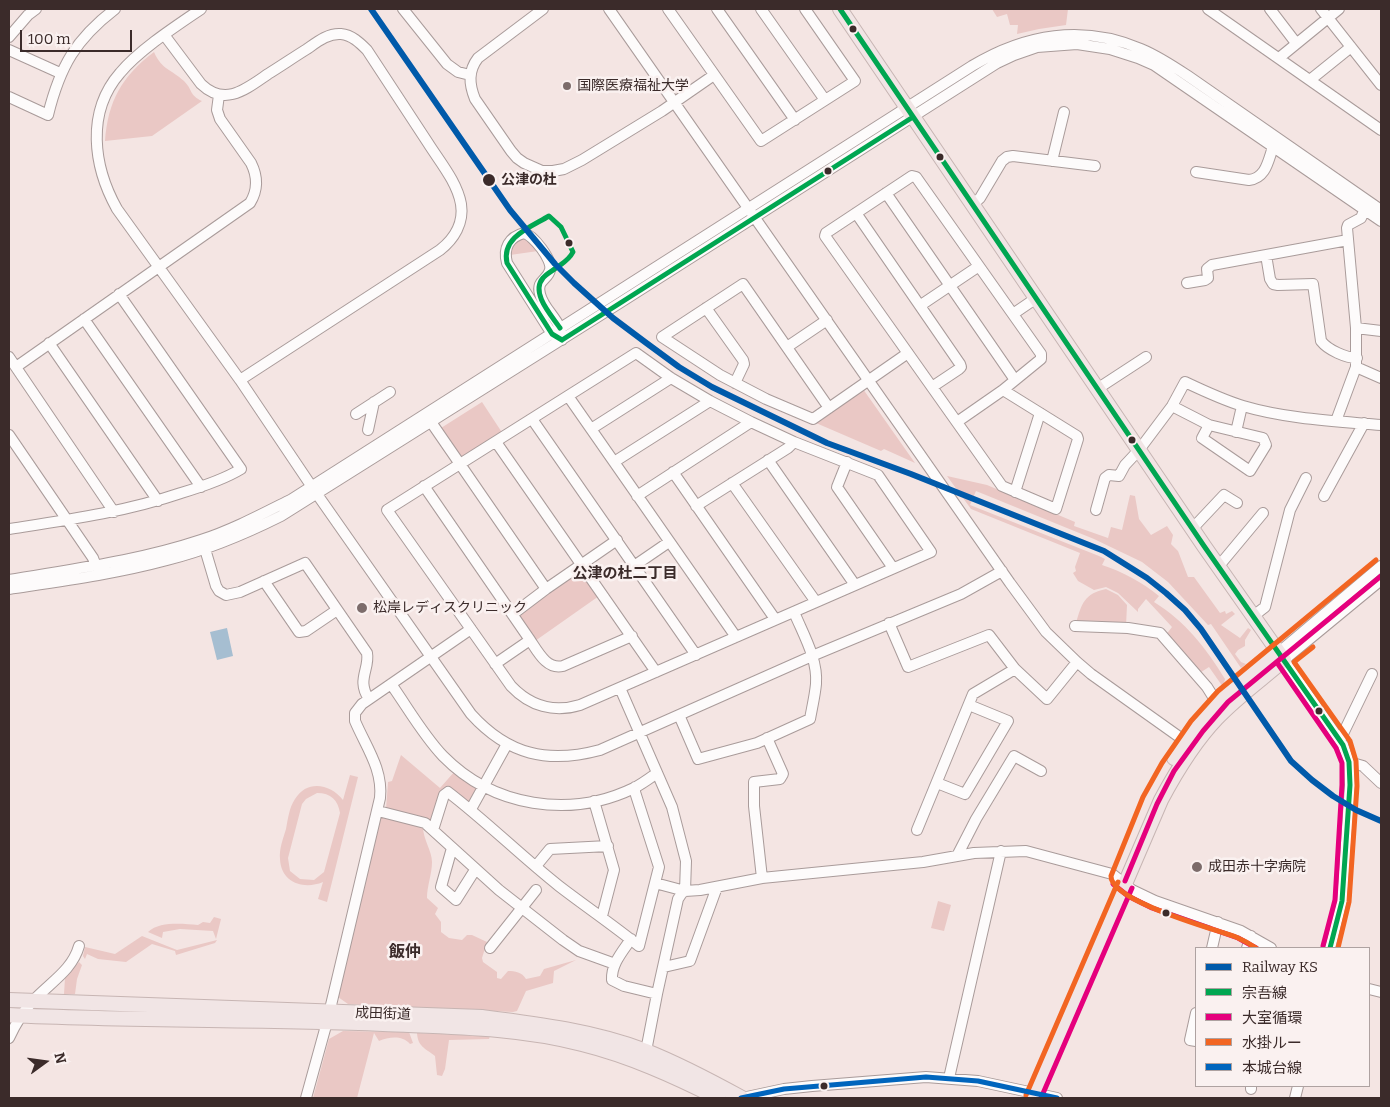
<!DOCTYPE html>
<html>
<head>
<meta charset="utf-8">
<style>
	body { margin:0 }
	#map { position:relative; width:1390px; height:1107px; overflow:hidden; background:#f4e5e3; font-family:Bitter,"Noto Sans JP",serif }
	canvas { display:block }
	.frame { position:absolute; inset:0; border:10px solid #3b2b2a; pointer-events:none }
	.legend { position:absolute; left:1195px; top:947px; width:175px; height:140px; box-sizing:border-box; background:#faf1f0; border:1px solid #aea2a1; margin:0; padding:6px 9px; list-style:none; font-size:15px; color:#3b2b2a }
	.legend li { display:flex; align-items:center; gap:10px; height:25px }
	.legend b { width:25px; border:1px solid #aea2a1 }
	.north { position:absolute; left:20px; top:1037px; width:50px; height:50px; -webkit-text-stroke:4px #faf1f0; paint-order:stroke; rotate:76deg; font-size:14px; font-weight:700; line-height:20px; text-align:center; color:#3b2b2a }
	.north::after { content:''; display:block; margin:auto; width:18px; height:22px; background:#3b2b2a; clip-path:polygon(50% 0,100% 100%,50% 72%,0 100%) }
	.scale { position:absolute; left:20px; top:30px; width:112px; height:22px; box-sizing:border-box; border:2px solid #3b2b2a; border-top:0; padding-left:6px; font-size:15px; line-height:18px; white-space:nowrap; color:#3b2b2a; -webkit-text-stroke:4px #faf1f0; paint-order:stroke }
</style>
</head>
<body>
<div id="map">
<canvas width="1390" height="1107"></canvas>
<div class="frame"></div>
<ul class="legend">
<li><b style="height:6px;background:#005aaa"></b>Railway KS</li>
<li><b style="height:6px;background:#00a651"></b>宗吾線</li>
<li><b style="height:6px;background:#e5007d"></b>大室循環</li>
<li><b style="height:6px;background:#f26522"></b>水掛ルー</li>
<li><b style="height:6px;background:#0065bd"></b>本城台線</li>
</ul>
<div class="north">N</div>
<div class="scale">100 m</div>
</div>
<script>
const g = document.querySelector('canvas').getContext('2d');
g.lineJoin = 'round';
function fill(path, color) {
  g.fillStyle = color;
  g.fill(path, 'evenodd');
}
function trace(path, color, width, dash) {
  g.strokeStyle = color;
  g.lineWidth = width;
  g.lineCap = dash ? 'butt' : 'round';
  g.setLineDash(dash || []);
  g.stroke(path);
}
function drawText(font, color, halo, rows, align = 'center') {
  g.font = font + ' Bitter,"Noto Sans JP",serif';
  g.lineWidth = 5;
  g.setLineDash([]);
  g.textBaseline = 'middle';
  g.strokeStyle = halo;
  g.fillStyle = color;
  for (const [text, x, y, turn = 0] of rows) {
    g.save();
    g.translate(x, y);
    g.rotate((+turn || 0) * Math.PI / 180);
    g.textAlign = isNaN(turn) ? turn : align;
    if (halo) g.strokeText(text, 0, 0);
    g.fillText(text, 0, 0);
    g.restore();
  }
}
const green = new Path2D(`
	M992,9H1068L1066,25L1039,29L1017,34L1018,25H1010L1007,14L997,17Z
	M154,52C162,70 171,69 184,81C193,90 189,95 202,101L152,136L105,141C108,101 122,76 154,52Z
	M523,238H527L538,251L510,255L515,242Z
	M863,389L915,463L884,449L881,451L816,423Z
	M482,402L503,434L460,458L441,431V428Z
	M947,476L987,485L1075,522L1074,526L1108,538L1111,527L1122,530L1130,495L1135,496L1139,519L1151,535L1167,526L1173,535L1171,544L1178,551L1188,577H1194L1220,613L1225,611L1226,614L1232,611L1235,614L1221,625L1240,638L1248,628L1251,630L1245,640V646L1238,650L1235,654L1241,662L1246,664L1241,668L1211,624L1208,625L1168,582L1142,562L1094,539L976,491L970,505L1099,556L1105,559L1102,565C1123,572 1142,582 1159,596L1154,602C1185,621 1206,648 1225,679L1223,687L1209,667L1198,674L1165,636L1172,627L1146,599L1138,609V612L1118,593L1106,587L1094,590L1078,581L1073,573L1076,571L1075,567L1080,553L971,509Z
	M580,569L599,596L535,641L517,616Z
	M1106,589L1118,595L1127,605L1126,626L1076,623C1082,603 1084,594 1106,589Z
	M401,755L440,788L455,771L477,787L478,790L471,802L467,803L446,787L442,791L432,820L429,822L386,809L388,782L392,781Z
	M350,775L358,777L327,902L318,899L323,882C304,890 281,883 280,859C279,849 283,839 286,829C288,819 289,808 295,799C307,779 331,784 343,800ZM317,793C331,793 338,800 340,813L324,872L314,880L300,879L290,871L288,858L302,804L306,799Z
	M383,817L423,827C423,839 432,851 432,862C432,874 427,886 427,898L438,908L435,914L441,922V932L449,938L462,940L467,935H472L487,942L482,958L483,962L497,972V978L501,979L508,971C515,971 522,972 526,979L540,976L544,969L576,960L554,971L553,983L526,991L517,1011L513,1012L348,1004L338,997L380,818Z
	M938,901L951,905L944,931L931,928Z
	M214,917L221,919L216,939L213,931L180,929L163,932L162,938L148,932C160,921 183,924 198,925L203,922L210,923Z
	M142,936L177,950L217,940L215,943L176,955L175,951L152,944L126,962L98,959L87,954L85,959L83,956L85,947L115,954Z
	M79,962L82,965L77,979L75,994H64L65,978Z
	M343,1031L409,1032L413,1043L410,1044C402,1035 389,1037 379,1041L374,1033L357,1098H313L329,1039Z
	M417,1033L490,1036L489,1039L449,1040L445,1069L442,1076L437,1075L435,1056C425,1048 418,1047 417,1033Z`);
const water = new Path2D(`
	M227,628L233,656L217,660L210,632Z`);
const minor = new Path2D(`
	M201,9C176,26 139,50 120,73C86,112 93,166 117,209L240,380L312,487L471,714C508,755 548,764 600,750L812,656L961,594L1002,571
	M403,9L447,64L458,72L470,75
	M543,9L478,58C468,71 469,84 475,99L511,151L517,158L524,163L542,171H553L564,169L582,160L662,111L714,75
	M609,9L1010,583L1046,632L1077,662L1091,674L1185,741
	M668,9L761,141L855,81L805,9
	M717,9L795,120
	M761,9L825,100
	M1208,9L1381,130
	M1270,9L1296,43
	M1321,9L1381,85
	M165,36L201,84C225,107 246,89 268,74C281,66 294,57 307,49C317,42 328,33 341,34C352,35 360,43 367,50C387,81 408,112 428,143C440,162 457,182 461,204C464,223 454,239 440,250L240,380
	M9,37L28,15L36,9
	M9,50L60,73
	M1279,58L1339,9
	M1310,80L1351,47
	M9,97L48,115C60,66 76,39 115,9
	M1052,161L1064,112
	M1196,172L1249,180C1266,178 1268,161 1273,147
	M886,193L1015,380
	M972,205L980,198L1002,161L1007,157L1013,156L1095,166
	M856,213L960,364L961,367L959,369L932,387
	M524,233C533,235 553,260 550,270C548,280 536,280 540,294C543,307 555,316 560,328C561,332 561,336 562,340L552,334L507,263C503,248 509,237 524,233Z
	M1266,255L1270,279L1273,284L1278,285L1313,284L1321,341C1328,350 1346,358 1357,358
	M1187,283L1205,280L1208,278L1207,269L1212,265L1348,240
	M921,305L979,266
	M706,308L743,360L744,364L735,383
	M1013,314L1035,299
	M84,319L201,487
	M1356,328L1381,331
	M49,343L158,501
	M787,347L827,320
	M636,353L671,378L710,401L751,422L794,442L878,475L931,552L580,705C554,713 530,706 511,686L387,510Z
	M9,357L114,512
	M16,367L250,203C258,190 258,177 251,163L220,119L217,110L219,95
	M1356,367L1381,378
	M1097,389L1146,357
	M568,396L736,637
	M1172,406L1209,425L1263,438L1266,445L1250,471L1202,438L1209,425
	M829,408L743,284L662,337L720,375L766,399L813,419L908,353
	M356,414L390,392
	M532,419L696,655
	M1336,421L1356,367V328L1347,228L1348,225L1361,218L1366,206
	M431,422L546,589
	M957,422L1003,390L1041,359V354L916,177L912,176L826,233L825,236L1002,486L1056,509L1078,439L1077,436L1003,390
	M591,429L671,378
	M368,430L374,402
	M1236,432L1242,406
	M9,435L93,558L96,566
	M496,442L656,672
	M768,460L855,585
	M614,462L710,401
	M847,462L837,487L893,568
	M673,472L775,619
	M732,483L816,602
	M424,486L530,640C538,652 547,670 563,666L632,636
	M1015,492L1040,413
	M637,496L751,422
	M1324,496L1364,423
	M696,506L788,448L794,442
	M1096,510L1105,478L1109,475L1119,476L1125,465L1139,450L1172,406L1185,382C1204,391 1223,400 1243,406C1287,419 1335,421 1381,425
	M9,529C67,520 125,512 181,493C201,487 223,480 241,469L119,294
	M1192,529L1224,495L1237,503
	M205,549L216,586L219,591L226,595L240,592L305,563L367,653C370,669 356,680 369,699
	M634,566L669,542
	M1218,567L1263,513
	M9,580C73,569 138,561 201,540C232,530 262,514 292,499L972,66C1025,34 1083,24 1141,49C1158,56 1173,66 1188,76L1381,210
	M264,581L299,632L306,631L337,610
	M9,589C62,581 115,574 167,560C207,550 245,534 281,516L618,304L997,63L1014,55L1037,47L1077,44L1110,49L1138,58L1154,65L1381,221
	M513,614L546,589L617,540
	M1252,617L1265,607L1290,510L1306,478
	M889,623L908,667L989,635L1015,669L1047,699L1077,662
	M1075,626L1128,628L1160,633L1207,687L1217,703
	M1278,653L1381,566
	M495,664L530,640
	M391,684C408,708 423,735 443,756C493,807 570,819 634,788C642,784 650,778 657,773
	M620,688L672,807L686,861L685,891L682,893L678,899L657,994L646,1051
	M679,715L698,759L757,743L810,719C812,708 815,695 816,684C818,659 803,634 794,612
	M1340,740L1372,674
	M1349,762L1363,766L1381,783
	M937,783L965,794L1008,721L969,705
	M594,801L614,870L602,916
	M471,809L507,744
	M378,811L425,823L499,890L563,940L579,951L615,964
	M433,830L444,795L448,792C486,821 521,856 559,886C585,906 613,925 639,946L659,867L635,792V787
	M917,830L973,694L1015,669
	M452,848L441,887L456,900L475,870
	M957,856L976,819L1014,756L1041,771
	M536,866L550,849L608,846
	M762,878L754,806V782L780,779L783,774L767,738
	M655,883L685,891L700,890L762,878L923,862L974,853L1026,851L1112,874L1132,890L1155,901L1241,931L1271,948
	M631,939C623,951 611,964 612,980L624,986L657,994
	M490,948L536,890
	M1212,948L1218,922
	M1247,948L1251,936
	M1330,948L1342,901L1350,785L1349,762L1343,745L1284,660L1381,580
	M664,967L690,961L717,887
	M1369,989L1381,992
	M1196,1013L1190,1040L1196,1041
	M9,1038C15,1025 22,1013 32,1002C49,983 72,971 79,946
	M949,1078L1001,851
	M1251,1089V1086
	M306,1098L327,1022L380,798C383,769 366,747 355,721V713L362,704L471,629
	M742,1098L784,1089L812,1086L926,1077L978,1081L1057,1098
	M1295,1098L1298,1086`);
const highway = new Path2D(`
	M840,9L1204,546L1284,660C1262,679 1237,697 1217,718C1194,742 1177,770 1161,800L1033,1098
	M1174,758L1197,726L1223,697L1278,653
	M9,1000L482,1017C537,1024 594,1031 646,1051C679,1064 711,1081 742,1098
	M9,1015C133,1021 258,1019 383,1024C449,1027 517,1027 582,1044C630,1056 674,1076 718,1098`);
const bus1 = new Path2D(`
	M840,9L1204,546L1343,745L1349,762L1350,785L1342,901L1330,948
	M560,328C552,316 530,293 543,278C546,274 552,271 556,268C563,263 569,260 573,252L561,227L549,216C531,227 501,237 507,263L552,334L562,340
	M562,340L913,117`);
const bus2 = new Path2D(`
	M1278,664L1336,748L1342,763V785L1335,900L1323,946
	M1125,881L1157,804L1174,771L1203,731L1228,702L1381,576
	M1113,884L1128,896L1152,908L1238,938L1256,948
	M1041,1098L1132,888`);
const bus3 = new Path2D(`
	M1313,647L1294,662L1350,741L1356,761L1357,786L1349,902L1338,948
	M1256,948C1250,944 1243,940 1236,937C1214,929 1110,901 1111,876L1143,797L1162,763L1191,721L1218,691L1376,560
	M1026,1095L1118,882`);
const bus4 = new Path2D(`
	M741,1098L784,1089L926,1077L978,1081L1057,1098`);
const rail1 = new Path2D(`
	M371,9L510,210L555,264L574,283L613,318L645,342L679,367L712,387L827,443L911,474L1104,551L1147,578L1166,593L1185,610L1201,629L1291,761L1312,780L1333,796L1356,810L1381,821`);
const markers = [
	[853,29,4.5,"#3b2b2a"],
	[567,86,5,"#7c6c6b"],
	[940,157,4.5,"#3b2b2a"],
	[828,171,4.5,"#3b2b2a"],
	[489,180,7,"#3b2b2a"],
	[569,243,4.5,"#3b2b2a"],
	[1132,440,4.5,"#3b2b2a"],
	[362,608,6,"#7c6c6b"],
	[1319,711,4.5,"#3b2b2a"],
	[1197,867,6,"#7c6c6b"],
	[1166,913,4.5,"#3b2b2a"],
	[824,1086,4.5,"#3b2b2a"]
];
const poiNames = [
	["国際医療福祉大学",577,86],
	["松岸レディスクリニック",373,608],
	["成田赤十字病院",1208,867]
];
const stopNames = [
	["公津の杜",501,180]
];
const streetNames = [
	["成田街道",383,1014,2]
];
const neighbourhoodNames = [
	["公津の杜二丁目",625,574]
];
const quarterNames = [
	["飯仲",405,953]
];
fill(green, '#eac8c5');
fill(water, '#a6bed1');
trace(minor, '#a99b9a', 12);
trace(highway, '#c7b5b3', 16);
trace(minor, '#fdfbfb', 10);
trace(highway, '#f1e5e5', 14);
trace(bus1, '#00a651', 5);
trace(bus2, '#e5007d', 5);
trace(bus3, '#f26522', 5);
trace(bus4, '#0065bd', 5);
trace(rail1, '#005aaa', 6);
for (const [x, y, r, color] of markers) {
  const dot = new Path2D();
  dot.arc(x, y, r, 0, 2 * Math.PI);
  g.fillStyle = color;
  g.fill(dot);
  trace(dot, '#faf1f0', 2);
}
drawText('14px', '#3b2b2a', '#faf1f0', poiNames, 'left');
drawText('bold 14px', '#3b2b2a', '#faf1f0', stopNames, 'left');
drawText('14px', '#3b2b2a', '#faf1f0', streetNames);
drawText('bold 15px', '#3b2b2a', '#faf1f0', neighbourhoodNames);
drawText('bold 16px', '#3b2b2a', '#faf1f0', quarterNames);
</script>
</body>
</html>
